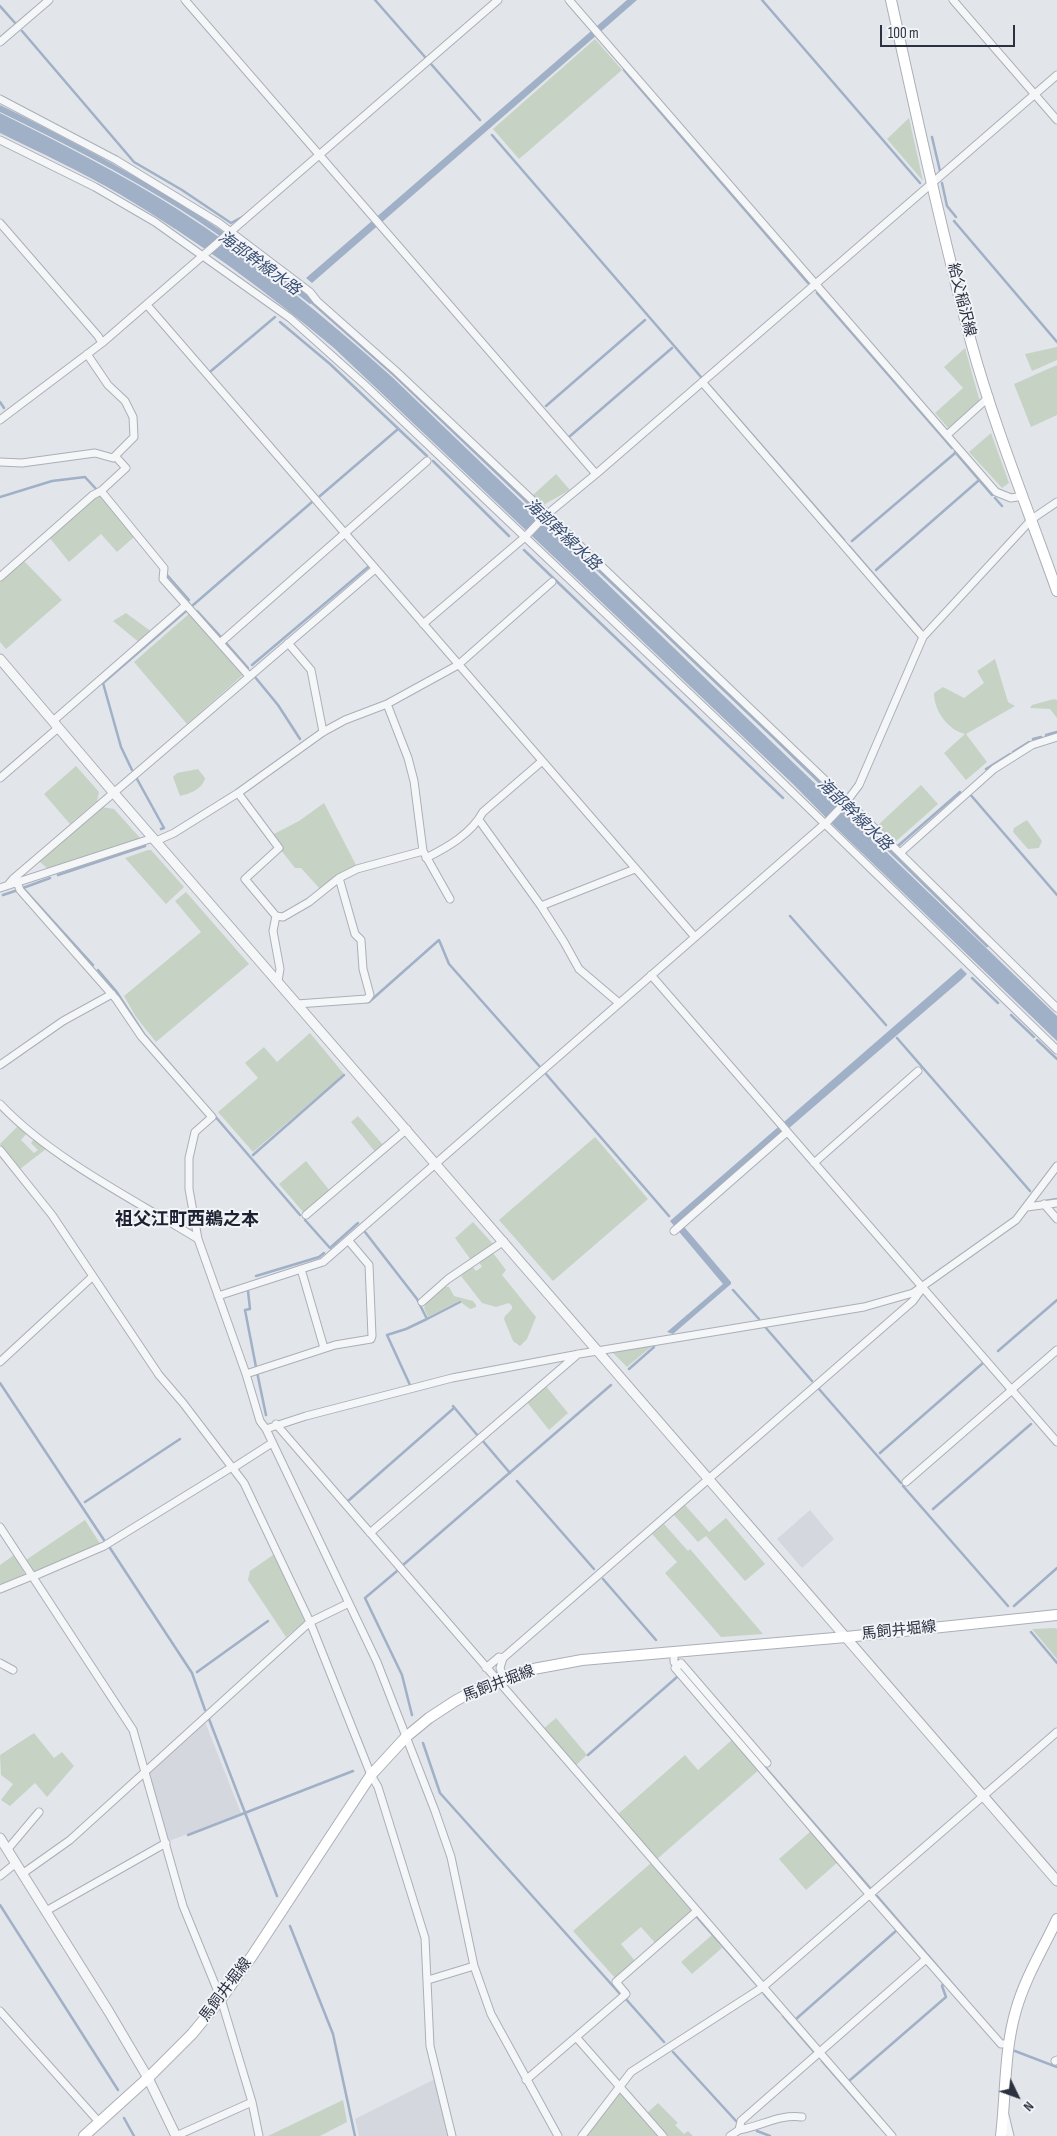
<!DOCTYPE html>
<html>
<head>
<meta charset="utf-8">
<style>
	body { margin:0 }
	#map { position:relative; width:1057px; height:2136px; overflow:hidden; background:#e2e5ea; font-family:"Sofia Sans Condensed",sans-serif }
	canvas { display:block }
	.north { position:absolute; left:992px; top:2071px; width:50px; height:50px; -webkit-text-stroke:4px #f2f4f7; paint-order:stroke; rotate:132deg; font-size:14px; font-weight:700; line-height:20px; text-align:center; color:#2b3141 }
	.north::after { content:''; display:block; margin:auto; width:18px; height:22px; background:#2b3141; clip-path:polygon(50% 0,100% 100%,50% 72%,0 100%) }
	.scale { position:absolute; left:880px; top:25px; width:135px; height:22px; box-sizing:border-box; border:2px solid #2b3141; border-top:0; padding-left:6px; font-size:15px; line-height:18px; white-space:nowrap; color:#2b3141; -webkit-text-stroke:4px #f2f4f7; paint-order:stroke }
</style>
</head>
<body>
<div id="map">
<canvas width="1057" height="2136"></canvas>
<div class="north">N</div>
<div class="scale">100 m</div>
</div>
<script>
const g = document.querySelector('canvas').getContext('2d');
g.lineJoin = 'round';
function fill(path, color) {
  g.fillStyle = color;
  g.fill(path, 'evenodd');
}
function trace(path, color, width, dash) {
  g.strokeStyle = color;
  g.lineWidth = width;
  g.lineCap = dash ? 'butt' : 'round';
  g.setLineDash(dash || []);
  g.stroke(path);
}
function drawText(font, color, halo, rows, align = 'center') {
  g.font = font + ' "Sofia Sans Condensed","Noto Sans JP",sans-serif';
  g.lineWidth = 4;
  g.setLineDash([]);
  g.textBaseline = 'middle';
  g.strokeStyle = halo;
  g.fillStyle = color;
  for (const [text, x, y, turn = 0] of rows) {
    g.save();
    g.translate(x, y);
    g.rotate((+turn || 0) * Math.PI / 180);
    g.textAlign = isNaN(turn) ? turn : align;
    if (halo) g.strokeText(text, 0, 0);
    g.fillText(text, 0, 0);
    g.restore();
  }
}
const built = new Path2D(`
	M810,1510L834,1539L802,1568L777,1539Z
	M205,1722L241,1813L169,1841L149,1774L151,1771Z
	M435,2079L448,2136H359L355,2119Z`);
const green = new Path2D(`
	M595,39L622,70L519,159L493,129Z
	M909,118L923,181L887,139Z
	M1057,347V360L1032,371L1025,354Z
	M965,348L980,402L950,430L935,413L963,388L944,367Z
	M1057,365V415L1031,427L1014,384Z
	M991,433L1009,483L1002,488L969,452Z
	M556,474L570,490L543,505L533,495Z
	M102,495L134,537L117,552L101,534L69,562L49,537L94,496Z
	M23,560L62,600L6,649L0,642V580Z
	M191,612L244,674L187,724L134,662Z
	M126,613L152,632L140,643L113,621Z
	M995,659L1008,702L1015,706L966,734L987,762L966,780L944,753L965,734C948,730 934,711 934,693L943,687L964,698L984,683L977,671Z
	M1054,699L1057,700V718L1050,709L1030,708L1032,705Z
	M76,766L99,792L97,801L70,824L44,794Z
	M198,769L205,778C203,789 189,794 180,796L173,777L177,773Z
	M921,785L938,804L894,843L877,826Z
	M324,803L356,865L320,889L301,868H295L280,849L272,835L299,821Z
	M102,807L114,809L141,839L49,870L39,861Z
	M1027,820L1042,841L1039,848L1028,849L1013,832L1014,828Z
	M148,850H151L184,887L166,904L125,858Z
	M186,892L249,964L156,1042L136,1017L124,996L201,932L175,901Z
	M310,1033L344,1074L253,1152L218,1112L258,1078L245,1063L264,1047L277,1062Z
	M358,1116L384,1146L376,1153L351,1122Z
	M18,1126L27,1133L21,1140L34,1153L38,1150L31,1143L34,1139L46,1149L20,1169L0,1144Z
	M595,1137L648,1199L553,1281L499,1220Z
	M306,1161L330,1191L304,1213L279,1184Z
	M473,1222L494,1245L471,1260L455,1238Z
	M493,1253L506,1270L502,1275L536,1317L527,1339L520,1346L513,1341L504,1319L505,1316L512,1309V1306L509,1303L496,1307L482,1303L461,1276L472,1266L476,1271L482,1267L479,1262Z
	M445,1287H449L454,1296L473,1301L476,1305V1307L470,1309L459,1301L428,1317L424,1308L426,1303Z
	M649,1345L652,1346L627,1367L611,1351Z
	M545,1385L568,1413L549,1430L526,1401Z
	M685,1505L709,1532L726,1518L765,1564L745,1581L706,1536L698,1542L674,1515Z
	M85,1520L101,1545L36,1573L34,1572L26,1560Z
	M664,1524L688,1551L690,1549L763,1634L721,1637L665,1573L677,1562L652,1534Z
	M14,1555L26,1576L0,1587V1565Z
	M273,1555H275L304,1619V1622L286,1637L248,1580L250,1571Z
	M1055,1628L1057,1629V1659L1032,1629Z
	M556,1718L587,1755L575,1766L543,1729Z
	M34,1733L54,1758L62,1752L74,1766L47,1797L35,1783L10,1806L1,1800L13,1784L1,1775L0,1755Z
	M733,1739L760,1769L656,1860L617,1815L685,1755L698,1770Z
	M811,1831L838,1862L806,1890L779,1859Z
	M651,1863L693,1912L656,1944L641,1927L621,1944L636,1962L616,1979L573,1931Z
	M712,1935L722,1948L692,1974L681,1962Z
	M621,2091L661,2136H586Z
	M343,2100L347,2122L320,2136H268Z
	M658,2103L678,2123L675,2125L684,2134L688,2131L693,2136H666L646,2114Z`);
const water = new Path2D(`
	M627,0H637L312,283L306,278Z
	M0,105C87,148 172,194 251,251C272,265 298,281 313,302L310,304C267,270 224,237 178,208C121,172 60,141 0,112Z
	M0,113C60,143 120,173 177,209C254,258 324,316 392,377L1057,1016V1041L834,826L794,785L334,348C266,291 197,240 121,195C82,172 41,153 0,133Z
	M961,968L967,974L961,980L680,1222L731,1282V1284L673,1334L667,1332L723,1284L670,1221Z`);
const stream = new Path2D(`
	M375,0L425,57
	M762,0L920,183
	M0,6L16,24
	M22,31L134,162L182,190L231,223L244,216
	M431,64L480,120
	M624,70L808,283
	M492,135L701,377
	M932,137L940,171
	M942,183L947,206L956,217
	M954,221L1057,342
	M817,293L952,448
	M309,300L394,375L774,738L987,946
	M280,322L330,364L427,456
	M211,371L275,317
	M709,385L844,540
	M0,402L4,408
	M546,406L645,320
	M569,437L672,348
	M955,452L992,495
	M433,461L509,536
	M320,496L398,429
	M0,497L52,481L85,477L97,490
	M995,498L1002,506
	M852,541L954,454
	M849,546L921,629
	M524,550L783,798
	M876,570L978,481
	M167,575L189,600
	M192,606L312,502
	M197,611L221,637
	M226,643L248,668
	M252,665L368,567
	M255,677L278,705L300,739
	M1046,735L1057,732
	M1033,739L1041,737
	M1013,752L1029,742
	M986,769L1010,754
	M132,770L121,747L103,683L186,611
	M137,779L164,828L161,829
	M969,793L1057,895
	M899,845L960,792
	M58,875L145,846
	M50,878L23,888L93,965
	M3,895L15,891
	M790,916L886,1025
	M98,970L116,991L144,1034L189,1086
	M972,978L998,1003
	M366,1002H369L439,940L449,964L541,1068
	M1011,1015L1034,1037
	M897,1038L1030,1191
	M1037,1040L1057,1059
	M546,1074L669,1216
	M214,1115L300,1215
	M253,1155L344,1075
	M1045,1201L1057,1199
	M305,1220L330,1248L358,1223
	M365,1232L417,1299L427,1319L406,1329L387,1335L410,1385
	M256,1276L319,1257L324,1253
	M733,1290L759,1319
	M248,1291L250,1309L245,1310L256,1367
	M427,1319L460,1302
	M766,1328L812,1381
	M998,1351L1057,1300
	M629,1369L654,1347
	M257,1372L266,1415
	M0,1383L104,1540
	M819,1389L901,1483
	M453,1406L478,1436
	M482,1440L510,1473
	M880,1453L983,1363
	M517,1481L594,1569
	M903,1486L1008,1606
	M348,1501L454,1408
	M85,1502L180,1439
	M933,1509L1031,1424
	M110,1548L192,1673L205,1710
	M403,1565L611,1385
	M397,1571L365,1598L402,1675L412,1715
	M603,1579L656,1640
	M1014,1606L1057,1568
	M1031,1632L1057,1663
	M679,1668L870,1888
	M197,1672L268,1621
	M209,1719L277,1896
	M423,1743L440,1793L621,1995
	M588,1755L677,1677
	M188,1835L353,1771
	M877,1896L963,1996
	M0,1905L118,2090
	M697,1917L757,1985
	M290,1926L333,2034L355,2136
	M764,1994L780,2012
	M625,1998L664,2042
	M783,2016L815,2053
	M796,2019L897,1930
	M1015,2051L1057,2067
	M673,2052L736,2121
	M822,2061L878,2125
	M849,2081L946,1997L942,1986L944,1983
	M124,2118L134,2136
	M757,2131L770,2136`);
const minor = new Path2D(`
	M185,0L596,474
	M569,0L996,492L1011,498L1023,496
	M953,0L1057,120
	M0,42L49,0
	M0,99L116,160L219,223L310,292L317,301L396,371L547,514L847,801L1057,1008
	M0,140L95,187L155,222L290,318L365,385L748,749L1057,1050
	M0,223L98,336L102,343
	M147,305L695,937
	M702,382L923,637
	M0,420L102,343L498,0
	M947,435L989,397
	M0,462L22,463L95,453L113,458L134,437L133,417L125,401L108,385L87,354
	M101,491L126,468L116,457
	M0,577L93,495L101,491L164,568L163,579L249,676
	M423,624L525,537L545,516L596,474L1057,75
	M220,643L427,461
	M288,643L311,670L323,732
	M387,704L408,758L414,781L423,851L450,899
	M53,721L186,605
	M0,778L58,728
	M238,793L279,848L245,879L276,916L283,917L309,902L339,878L357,869L423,851
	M479,820L541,906L564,942L579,969L619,1003
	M156,841L174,833L238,793L323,732L345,720L387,704L458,665L552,582
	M900,853L994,769L1032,745L1057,737
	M426,858C448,847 471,834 483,812L541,762
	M17,882L20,890L116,999L141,1036L212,1117L195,1132L189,1158V1189L198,1239L246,1374L260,1421L266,1429L377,1662L435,1811L451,1857L474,1966L491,2014L558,2136
	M8,885L13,879L375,569
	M0,888L153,838
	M541,906L635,869
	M276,916L273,931L280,969L278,981
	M651,975L1057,1442
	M297,1004L367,999L370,995L363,969L361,940L355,934L339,878
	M0,1065L63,1021L112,994
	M0,1104C52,1159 133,1199 198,1239
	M0,1150L52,1215L159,1375L183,1403L244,1483L310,1622L371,1775L378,1787L425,1938L430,2046L452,2136
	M814,1163L918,1071
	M1044,1204L1057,1219
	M1027,1207L1057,1203
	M306,1215L407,1129
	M674,1231L787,1132
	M301,1269L324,1348
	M218,1296L323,1262L828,821L847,801L859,785L923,637L1032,519L1057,502
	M422,1302L448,1279L504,1241
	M0,1362L92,1277
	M246,1374L335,1345L371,1339L372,1336L369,1265L348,1240
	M1012,1389L1057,1350
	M276,1424L892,2136
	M266,1429L306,1416L452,1378L579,1354L864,1307L913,1293L1016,1220L1057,1166
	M233,1468L272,1443
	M906,1482L1012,1390
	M0,1527L133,1730L183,1906L221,1999L252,2102L259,2136
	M370,1533L578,1354
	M32,1577L104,1546L232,1467
	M0,1589L32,1576
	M674,1652V1662L678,1666
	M0,1663L13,1670
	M486,1668L499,1657L503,1658
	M504,1679L500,1668L503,1658L913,1301L921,1290
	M767,1763L681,1663L675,1668L870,1895L1001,2044H1009
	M7,1850L39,1812
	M22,1874L70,1840L310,1622L349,1603
	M0,1876L16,1863
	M46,1911L166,1843
	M428,1980L474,1966
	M0,2011L99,2122
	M576,2037L663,2136
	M1055,2061L1057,2060
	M526,2080L626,1994L616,1982L697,1911
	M1005,2115L1010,2136
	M739,2130C762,2126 779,2114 802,2117
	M176,2136L252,2102
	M582,2136L631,2072L763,1987L1057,1732
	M730,2136L739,2130L741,2121L926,1959`);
const tertiary = new Path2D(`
	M0,659L113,792L1057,1881
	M0,1838L109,2012L148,2078L176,2136`);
const secondary = new Path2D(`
	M891,0C916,114 941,229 971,342C994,426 1028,509 1057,591
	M84,2136L148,2078L192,2034L221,1999L252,1956L371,1775L406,1737L429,1718L455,1701L477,1689L528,1670L582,1660L846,1637L1057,1615
	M1001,2136C1006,2094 1004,2051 1016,2010C1025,1978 1043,1949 1057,1919`);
const streetNames = [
	["給父稲沢線",961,300,76],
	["馬飼井堀線",899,1631,-6],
	["馬飼井堀線",499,1684,-21],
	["馬飼井堀線",226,1990,-53]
];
const waterNames = [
	["海部幹線水路",259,264,36],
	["海部幹線水路",562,535,43],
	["海部幹線水路",854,815,44]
];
const quarterNames = [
	["祖父江町西鵜之本",187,1220]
];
fill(built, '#d4d7de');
fill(green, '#c6d3c4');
fill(water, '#a0b0c7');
trace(stream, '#a0b0c7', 2.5);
trace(minor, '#abafb7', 9);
trace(tertiary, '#abafb7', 11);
trace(secondary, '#abafb7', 12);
trace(minor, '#f5f6f8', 7);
trace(tertiary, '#f5f6f8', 9);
trace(secondary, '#fff', 10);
drawText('15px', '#2b3141', '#f2f4f7', streetNames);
drawText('italic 16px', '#384d72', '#f2f4f7', waterNames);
drawText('bold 18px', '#1d2232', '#f2f4f7', quarterNames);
</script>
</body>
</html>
